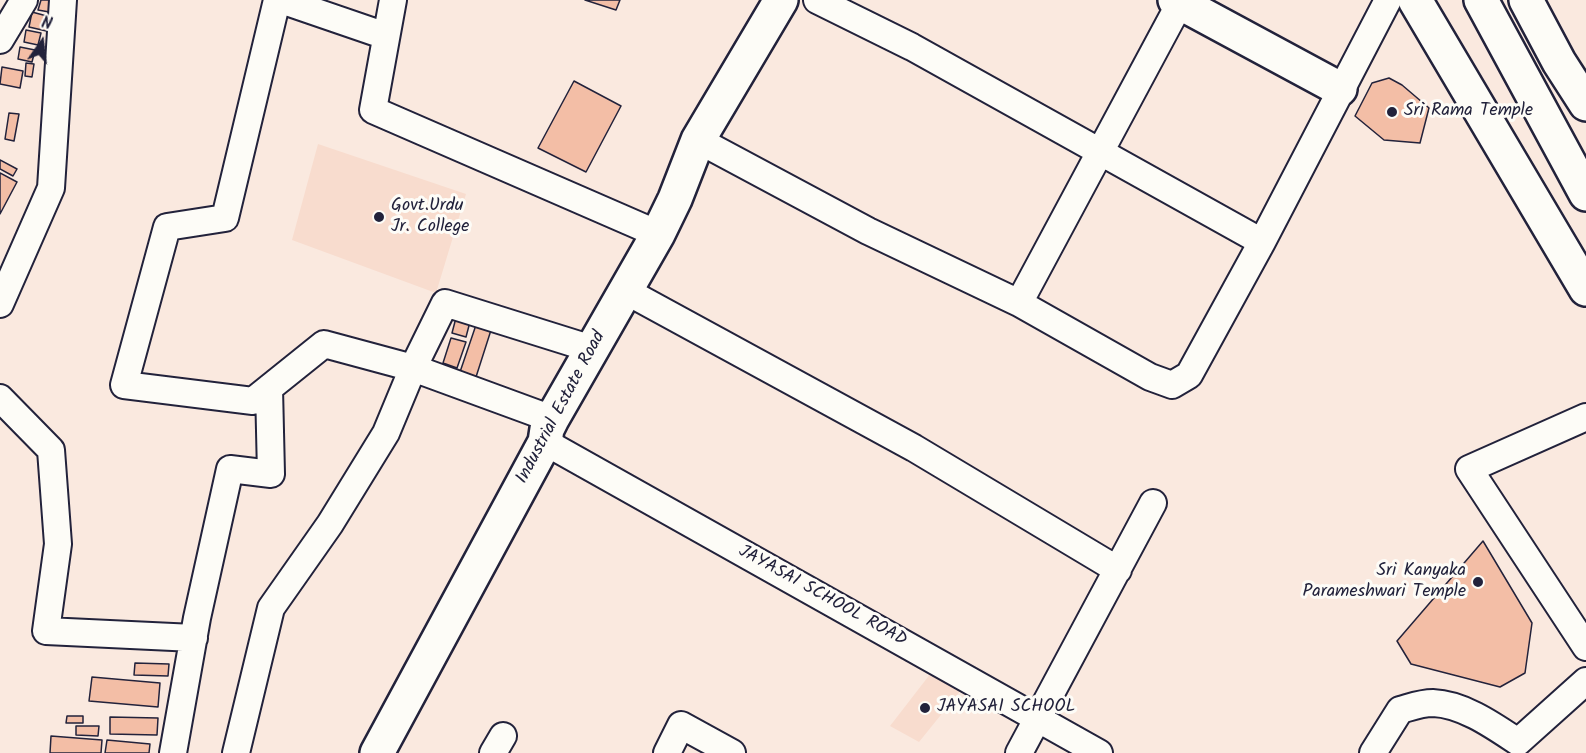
<!DOCTYPE html>
<html>
<head>
<meta charset="utf-8">
<style>
	body { margin:0 }
	#map { position:relative; width:1586px; height:753px; overflow:hidden; background:#fae9df; font-family:Kalam,sans-serif }
	canvas { display:block }
	.north { position:absolute; left:12px; top:12px; width:60px; height:60px; -webkit-text-stroke:4px #fdfcf7; paint-order:stroke; rotate:14deg; font-size:16px; font-weight:700; line-height:24px; text-align:center; color:#22223b }
	.north::after { content:''; display:block; margin:auto; width:21px; height:27px; background:#22223b; clip-path:polygon(50% 0,100% 100%,50% 72%,0 100%) }
</style>
</head>
<body>
<div id="map">
<canvas width="1586" height="753"></canvas>
<div class="north">N</div>
</div>
<script>
const g = document.querySelector('canvas').getContext('2d');
g.lineJoin = 'round';
function fill(path, color) {
  g.fillStyle = color;
  g.fill(path, 'evenodd');
}
function trace(path, color, width, dash) {
  g.strokeStyle = color;
  g.lineWidth = width;
  g.lineCap = dash ? 'butt' : 'round';
  g.setLineDash(dash || []);
  g.stroke(path);
}
function drawText(font, color, halo, rows, align = 'center') {
  g.font = font + ' Kalam,sans-serif';
  g.lineWidth = 6;
  g.setLineDash([]);
  g.textBaseline = 'middle';
  g.strokeStyle = halo;
  g.fillStyle = color;
  for (const [text, x, y, turn = 0] of rows) {
    g.save();
    g.translate(x, y);
    g.rotate((+turn || 0) * Math.PI / 180);
    g.textAlign = isNaN(turn) ? turn : align;
    if (halo) g.strokeText(text, 0, 0);
    g.fillText(text, 0, 0);
    g.restore();
  }
}
const built = new Path2D(`
	M318,144L466,194L436,293L292,240Z
	M931,673L961,690L919,742L890,726Z`);
const building = new Path2D(`
	M41,0H57L55,13L38,10Z
	M585,0H620L616,10Z
	M32,12L58,19L55,33L29,27Z
	M26,30L41,33L38,45L24,42Z
	M20,47L35,50L32,62L18,59Z
	M26,63L34,64L32,77L25,76Z
	M2,67L23,71L20,88L0,84Z
	M1389,78L1402,85L1429,108L1420,143L1384,140L1355,116L1372,83Z
	M574,81L621,106L586,172L538,148Z
	M9,113L19,114L14,141L5,139Z
	M0,160L17,169L13,176L0,169Z
	M0,173L17,182L0,214Z
	M457,314L471,318L466,337L452,333Z
	M477,322L492,327L476,377L460,372Z
	M451,338L466,342L457,368L443,363Z
	M1483,541L1532,623L1525,673L1500,687L1411,664L1397,641Z
	M135,663L169,664L168,676L134,675Z
	M92,677L160,683L158,707L89,701Z
	M67,716H83V723H66Z
	M110,717L158,718L157,735L110,734Z
	M76,726H99L98,736L76,735Z
	M51,736L102,740L101,753H50Z
	M107,740L150,744L149,753H105Z`);
const street = new Path2D(`
	M277,0L225,218L167,227L124,385L253,401L324,344L413,368L552,419
	M281,0L386,36
	M393,0L373,110L658,234
	M817,0L912,47L1262,242
	M0,40L24,0
	M698,140L868,231L1019,303L1150,377L1172,385L1189,375L1262,242L1388,0
	M626,291L914,448L1118,570
	M1019,303L1180,3
	M0,304L51,188L63,0
	M0,398L51,450L58,544L46,631L194,638
	M1586,417L1469,469L1586,647
	M545,442L1099,753
	M173,753L197,618L230,469L271,474L269,388
	M236,753L271,608L330,524L386,433L413,368L445,303L592,349
	M493,753L503,736
	M667,753L681,725L732,753
	M1019,753L1153,503
	M1373,753L1400,710C1411,707 1421,703 1433,703C1463,704 1494,726 1518,742L1586,681`);
const secondary = new Path2D(`
	M1175,0L1340,89
	M1415,0L1586,289
	M377,753L545,442L547,429L552,419L658,234L675,199L698,140L781,0`);
const highway = new Path2D(`
	M1481,0L1586,194
	M1526,0L1559,62L1586,104`);
const markers = [
	[1392,112,6,"#22223b"],
	[379,217,6,"#22223b"],
	[1478,582,6,"#22223b"],
	[925,708,6,"#22223b"]
];
const poiNames = [
	["Sri Rama Temple",1404,112],
	["Govt.Urdu",391,207],
	["Jr. College",391,228],
	["Sri Kanyaka",1466,572,"right"],
	["Parameshwari Temple",1466,593,"right"],
	["JAYASAI SCHOOL",937,708]
];
const streetNames = [
	["Industrial Estate Road",562,408,-62],
	["JAYASAI SCHOOL ROAD",822,597,29]
];
fill(built, '#f8dcce');
fill(building, '#f3bea6');
trace(building, '#22223b', 1.5);
trace(street, '#22223b', 30);
trace(secondary, '#22223b', 38);
trace(highway, '#22223b', 38);
trace(street, '#fdfcf7', 26);
trace(secondary, '#fdfcf7', 33);
trace(highway, '#fdfcf7', 33);
for (const [x, y, r, color] of markers) {
  const dot = new Path2D();
  dot.arc(x, y, r, 0, 2 * Math.PI);
  g.fillStyle = color;
  g.fill(dot);
  trace(dot, '#fdfcf7', 2);
}
drawText('18px', '#22223b', '#fdfcf7', poiNames, 'left');
drawText('18px', '#22223b', '#fdfcf7', streetNames);
</script>
</body>
</html>
